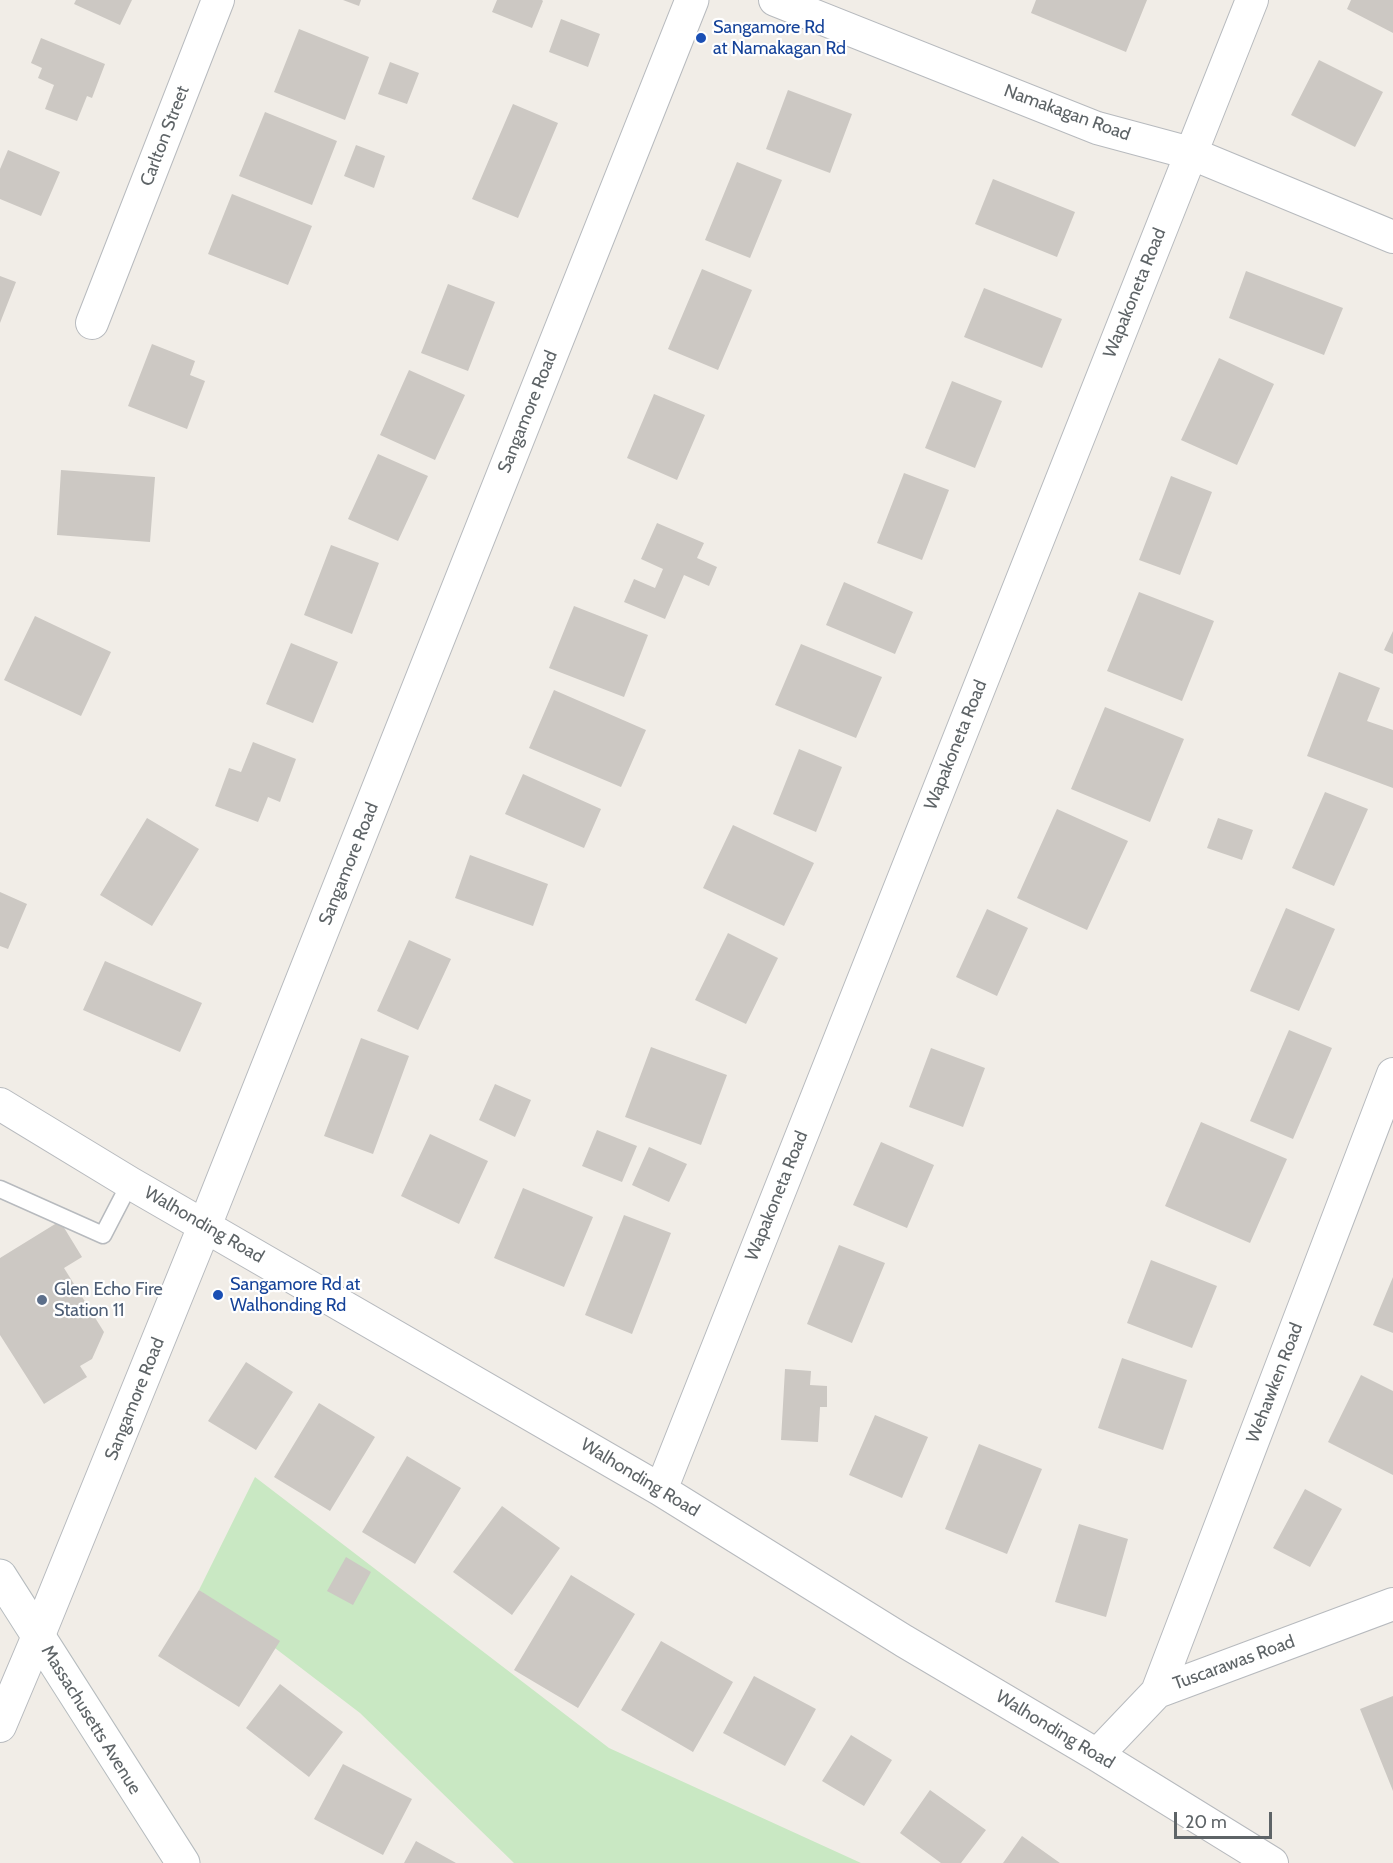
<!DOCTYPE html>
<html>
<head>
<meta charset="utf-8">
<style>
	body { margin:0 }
	#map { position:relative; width:1393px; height:1863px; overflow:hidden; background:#f1ede7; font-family:Cabin,sans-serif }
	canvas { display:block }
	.scale { position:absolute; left:1174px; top:1812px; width:98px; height:27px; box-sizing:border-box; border:3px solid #5e6467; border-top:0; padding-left:8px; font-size:18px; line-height:21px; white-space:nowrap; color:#5e6467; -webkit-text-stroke:4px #fff; paint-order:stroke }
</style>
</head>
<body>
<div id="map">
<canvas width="1393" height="1863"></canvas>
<div class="scale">20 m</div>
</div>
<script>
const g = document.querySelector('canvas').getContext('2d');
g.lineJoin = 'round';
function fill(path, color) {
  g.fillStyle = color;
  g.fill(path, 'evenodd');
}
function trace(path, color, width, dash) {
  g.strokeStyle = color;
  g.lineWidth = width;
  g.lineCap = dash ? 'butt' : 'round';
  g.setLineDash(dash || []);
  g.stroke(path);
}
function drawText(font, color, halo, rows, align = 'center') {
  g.font = font + ' Cabin,sans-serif';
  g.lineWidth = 4.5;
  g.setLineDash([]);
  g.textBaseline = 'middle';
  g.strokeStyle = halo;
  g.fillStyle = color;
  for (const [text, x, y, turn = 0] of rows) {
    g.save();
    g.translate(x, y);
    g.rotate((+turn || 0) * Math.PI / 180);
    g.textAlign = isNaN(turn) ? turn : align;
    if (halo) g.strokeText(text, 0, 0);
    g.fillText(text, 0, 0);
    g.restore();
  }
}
const green = new Path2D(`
	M255,1477L609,1748L861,1863H514L360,1713L199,1590Z`);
const building = new Path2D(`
	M76,0H132L120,25L74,4Z
	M343,0H361L359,6Z
	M497,0H542L543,1L532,28L492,12Z
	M1036,0H1147L1126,52L1031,13Z
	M1351,0H1393V33L1347,9Z
	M561,19L600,34L588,67L549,52Z
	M299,29L369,57L345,120L274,92Z
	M41,38L105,64L92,98L87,96L77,121L45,109L54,85L38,78L42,68L31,63Z
	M1319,60L1383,92L1355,147L1291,115Z
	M390,62L419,73L407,104L378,94Z
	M788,90L852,114L830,173L766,149Z
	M513,104L558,123L518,218L472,199Z
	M265,112L337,141L312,205L239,176Z
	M356,145L385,156L374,188L344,176Z
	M8,150L60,172L41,216L0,199V169Z
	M737,162L782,180L750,258L705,240Z
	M993,179L1075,212L1057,257L975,224Z
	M232,194L312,226L288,285L208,254Z
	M702,269L752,290L718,370L668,349Z
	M1246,271L1343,308L1324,355L1229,318Z
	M0,276L16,282L0,323Z
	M448,284L495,302L468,371L421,353Z
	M984,288L1062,319L1042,368L964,337Z
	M152,344L195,361L190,375L205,381L187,429L128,406Z
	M1219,358L1274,384L1237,465L1181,440Z
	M409,370L465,395L435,460L380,435Z
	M952,381L1002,401L975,468L925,448Z
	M654,394L705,415L677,480L627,458Z
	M378,454L428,476L398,541L348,519Z
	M61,470L155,477L150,542L57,535Z
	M904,473L949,490L922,560L877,543Z
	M1171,476L1212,492L1180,575L1139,560Z
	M657,523L704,543L697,558L717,567L709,586L684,575L665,619L624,602L634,579L655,588L663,569L641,559Z
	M331,545L379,563L352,634L304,615Z
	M844,582L913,612L895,654L826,625Z
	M1139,592L1214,621L1182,701L1107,671Z
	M574,606L648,635L624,697L549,668Z
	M35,616L111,652L81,716L4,680Z
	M1393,631V654L1384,650Z
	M291,643L338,662L313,723L266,704Z
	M801,644L882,677L856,738L775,705Z
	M1339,672L1380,688L1367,721L1393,730V788L1307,756Z
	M554,690L646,730L621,787L529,748Z
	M1105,707L1184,739L1150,822L1071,789Z
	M253,742L296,759L280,802L268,797L258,822L215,806L229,768L241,772Z
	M799,749L842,767L816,832L773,814Z
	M523,774L601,809L584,848L505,814Z
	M1325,792L1368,809L1334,886L1292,868Z
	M1057,809L1128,841L1087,930L1017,898Z
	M147,818L199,849L152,926L100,895Z
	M1218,818L1253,830L1242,860L1207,848Z
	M733,825L814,863L784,926L703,888Z
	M470,855L548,884L533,926L455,898Z
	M0,892L27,904L8,949L0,946Z
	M1286,908L1335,929L1299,1011L1250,991Z
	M987,909L1028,928L997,996L956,977Z
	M728,933L778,958L746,1024L695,1000Z
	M409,940L451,959L418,1030L377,1011Z
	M105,961L202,1003L180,1052L83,1010Z
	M1289,1030L1332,1048L1293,1139L1250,1121Z
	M361,1038L409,1056L373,1154L324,1136Z
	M651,1047L727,1075L701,1145L625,1117Z
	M931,1048L985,1068L963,1127L909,1107Z
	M495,1084L531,1100L515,1137L479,1120Z
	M1201,1122L1287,1159L1250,1243L1165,1206Z
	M597,1130L637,1146L622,1182L582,1166Z
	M430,1134L488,1161L459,1224L401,1196Z
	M881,1142L934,1165L907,1228L853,1205Z
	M649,1147L687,1164L669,1202L632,1185Z
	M523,1188L593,1217L564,1287L494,1258Z
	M624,1215L671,1233L632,1334L585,1315Z
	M60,1221L82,1257L64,1268L104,1332L92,1359L80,1366L87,1377L44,1404L0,1335V1258Z
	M839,1245L885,1263L852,1343L807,1324Z
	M1151,1260L1217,1286L1192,1348L1127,1323Z
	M1393,1277V1333L1373,1325Z
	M1122,1358L1187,1380L1163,1450L1098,1428Z
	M246,1362L293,1392L256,1450L208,1421Z
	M785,1369L811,1371L810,1385L827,1386V1407H820L818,1442L781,1440Z
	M1361,1375L1393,1391V1475L1328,1442Z
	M319,1403L375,1437L330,1511L274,1477Z
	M875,1415L928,1437L902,1498L849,1475Z
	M979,1444L1042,1469L1007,1554L945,1529Z
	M407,1456L461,1488L415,1564L362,1532Z
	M1305,1489L1342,1509L1310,1567L1273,1548Z
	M502,1506L560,1548L512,1615L453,1572Z
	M1079,1524L1128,1539L1106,1617L1055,1602Z
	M346,1557L371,1572L353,1605L327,1591Z
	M571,1575L635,1614L578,1708L514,1670Z
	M199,1590L280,1641L239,1707L158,1656Z
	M661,1641L733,1682L693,1752L621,1710Z
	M754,1676L816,1709L785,1766L723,1733Z
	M280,1684L343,1732L309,1777L246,1728Z
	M1393,1696V1791L1360,1709Z
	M851,1735L892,1760L864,1806L822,1781Z
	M343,1764L412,1799L383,1855L314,1819Z
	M930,1790L986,1830L961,1863H941L900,1833Z
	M1022,1836L1060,1863H1003Z
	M416,1841L456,1863H404Z`);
const service = new Path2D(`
	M0,1189L103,1235L130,1183`);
const minor = new Path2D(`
	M775,0L1097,128L1190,153L1393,237
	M92,323L218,0
	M0,1104L130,1183L661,1490L904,1641L1097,1755L1272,1863
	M661,1490L1252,0
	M1157,1692L1393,1074
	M0,1726L38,1636
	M1097,1755L1157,1692L1393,1604`);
const tertiary = new Path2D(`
	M38,1636L205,1225L692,0`);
const secondary = new Path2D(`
	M0,1576L183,1863`);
const markers = [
	[701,38,6,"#1a4fb4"],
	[218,1295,6,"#1a4fb4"],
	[42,1300,6,"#5c6f8a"]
];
const transitNames = [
	["Sangamore Rd",713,28],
	["at Namakagan Rd",713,49],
	["Sangamore Rd at",230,1285],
	["Walhonding Rd",230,1306]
];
const streetNames = [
	["Namakagan Road",1067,113,20],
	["Carlton Street",165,136,-69],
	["Wapakoneta Road",1135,293,-68],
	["Sangamore Road",528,412,-68],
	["Wapakoneta Road",956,745,-68],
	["Sangamore Road",349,864,-68],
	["Wapakoneta Road",777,1196,-68],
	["Walhonding Road",204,1225,30],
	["Wehawken Road",1275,1383,-69],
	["Sangamore Road",135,1399,-68],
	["Walhonding Road",640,1478,31],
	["Tuscarawas Road",1234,1663,-20],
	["Massachusetts Avenue",91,1720,58],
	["Walhonding Road",1055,1730,31]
];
const serviceNames = [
	["Glen Echo Fire",54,1290],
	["Station 11",54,1311]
];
fill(green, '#c9e8c3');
fill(building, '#ccc8c3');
trace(service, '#b7babe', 19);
trace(minor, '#b7babe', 34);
trace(tertiary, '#b7babe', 35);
trace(secondary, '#b5bbbe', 35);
trace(service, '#fff', 16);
trace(minor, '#fff', 32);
trace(tertiary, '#fff', 33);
trace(secondary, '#fff', 33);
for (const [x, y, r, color] of markers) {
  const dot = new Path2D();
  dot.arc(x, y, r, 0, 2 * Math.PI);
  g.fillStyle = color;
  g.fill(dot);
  trace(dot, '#fff', 2);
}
drawText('18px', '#164399', '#fff', transitNames, 'left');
drawText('18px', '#5e6467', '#fff', streetNames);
drawText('18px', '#4e5e75', '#fff', serviceNames, 'left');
</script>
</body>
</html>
